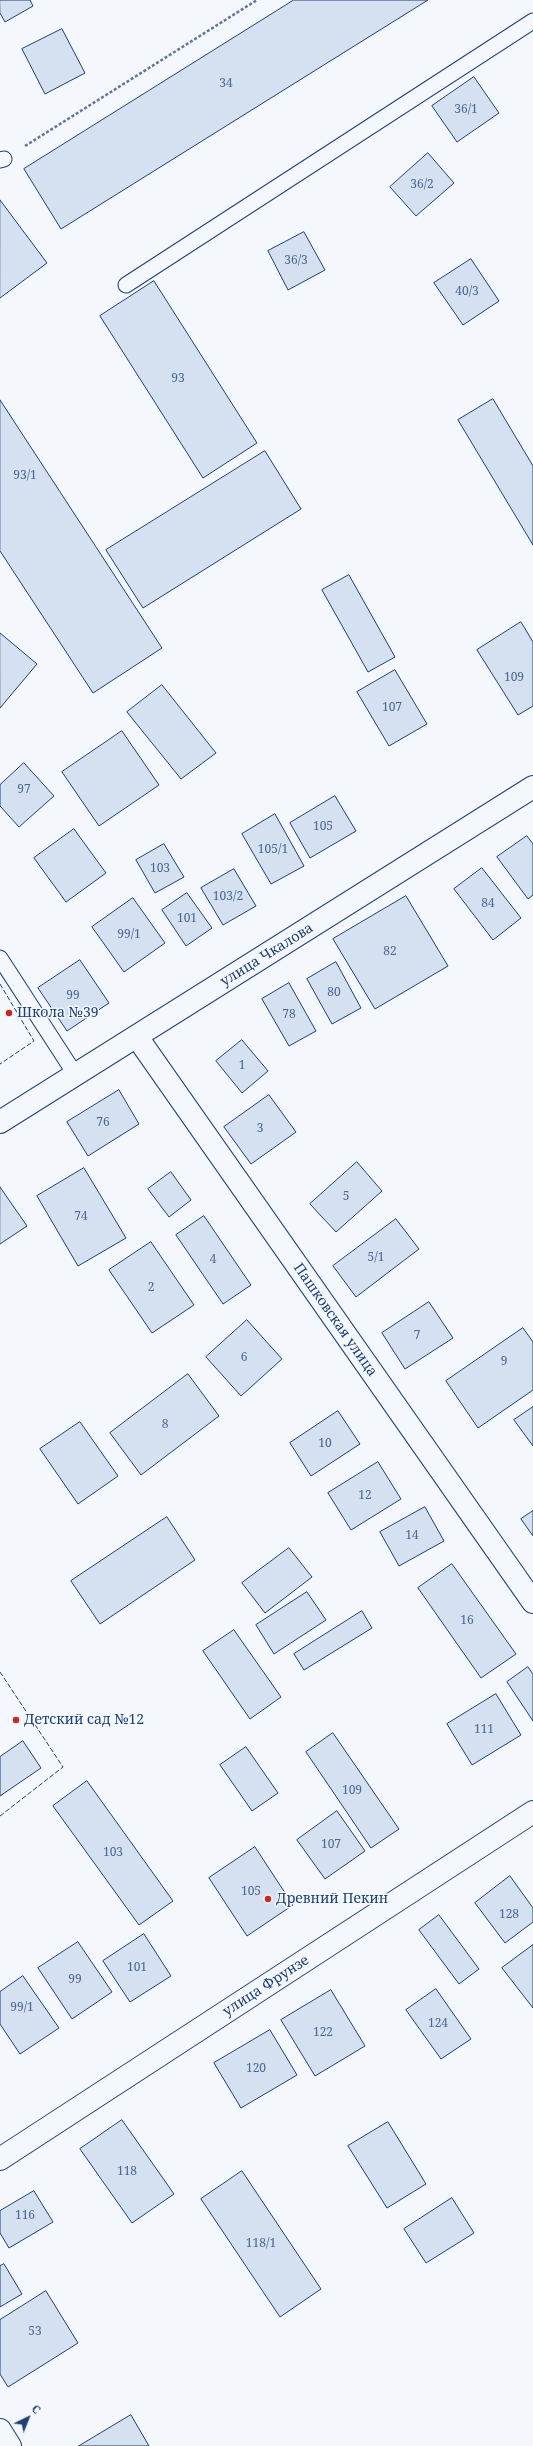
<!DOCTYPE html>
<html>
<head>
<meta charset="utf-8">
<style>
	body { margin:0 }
	#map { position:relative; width:533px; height:2446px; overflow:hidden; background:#f4f7fb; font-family:"Noto Serif",serif }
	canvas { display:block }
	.north { position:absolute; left:8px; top:2398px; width:40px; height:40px; -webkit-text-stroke:3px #f4f7fb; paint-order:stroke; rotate:43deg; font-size:11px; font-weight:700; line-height:16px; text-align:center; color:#1d3f73 }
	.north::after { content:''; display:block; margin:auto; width:14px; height:18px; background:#1d3f73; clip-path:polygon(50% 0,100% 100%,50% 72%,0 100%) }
</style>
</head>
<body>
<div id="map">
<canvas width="533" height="2446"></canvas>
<div class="north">С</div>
</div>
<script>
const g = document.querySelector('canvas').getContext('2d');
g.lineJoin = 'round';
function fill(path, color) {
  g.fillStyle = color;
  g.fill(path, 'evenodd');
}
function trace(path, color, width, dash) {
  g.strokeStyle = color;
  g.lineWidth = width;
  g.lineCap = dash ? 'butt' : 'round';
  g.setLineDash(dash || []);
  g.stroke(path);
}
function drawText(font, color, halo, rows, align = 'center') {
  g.font = font + ' "Noto Serif",serif';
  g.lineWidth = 3;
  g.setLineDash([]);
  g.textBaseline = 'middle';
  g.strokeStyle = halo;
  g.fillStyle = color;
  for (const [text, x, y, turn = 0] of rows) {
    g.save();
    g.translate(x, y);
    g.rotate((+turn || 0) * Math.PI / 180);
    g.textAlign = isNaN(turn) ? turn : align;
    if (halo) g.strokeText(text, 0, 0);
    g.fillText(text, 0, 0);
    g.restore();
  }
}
const building = new Path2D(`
	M0,0H30L33,6L5,22L0,13Z
	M294,0H428L61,229L24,169Z
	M62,29L85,73L45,94L22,49Z
	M474,77L499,113L457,142L432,106Z
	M428,153L454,183L416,216L390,187Z
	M0,200L47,263L0,298Z
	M304,232L325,270L288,290L268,251Z
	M471,259L499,301L463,325L434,283Z
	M154,281L257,443L203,478L100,316Z
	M493,399L533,466V545L458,420Z
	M0,400L162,648L93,693L0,551Z
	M265,451L301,509L143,608L106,550Z
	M349,575L395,657L368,672L322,590Z
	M521,622L533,642V706L518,715L477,650Z
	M0,633L37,664L0,708Z
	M395,670L427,724L389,746L357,692Z
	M162,685L216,753L181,779L127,712Z
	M122,731L159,785L99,826L62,772Z
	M24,763L54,796L19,827L0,806V785Z
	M335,796L356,831L310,858L290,823Z
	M275,814L304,866L271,884L242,834Z
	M74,829L106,873L66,902L34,858Z
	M527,836L533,844V895L528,899L497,857Z
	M164,844L184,877L155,893L136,860Z
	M482,868L521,918L493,940L454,889Z
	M234,869L256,906L223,925L201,888Z
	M187,893L212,928L186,946L162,910Z
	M406,896L448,966L375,1009L333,939Z
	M133,898L165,943L124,972L92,927Z
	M80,960L109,1003L67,1031L38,988Z
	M336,962L361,1008L332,1024L307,979Z
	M289,983L316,1031L289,1046L262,999Z
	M242,1040L268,1071L242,1093L216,1061Z
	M119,1090L139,1124L88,1156L67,1122Z
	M269,1095L296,1132L251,1164L224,1127Z
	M357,1162L382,1191L336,1232L310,1204Z
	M84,1168L126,1238L78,1266L37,1196Z
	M171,1172L191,1200L169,1217L148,1189Z
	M0,1187L27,1226L0,1244Z
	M204,1216L251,1285L223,1304L176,1235Z
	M396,1219L419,1249L356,1297L333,1266Z
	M151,1242L194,1305L152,1333L109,1270Z
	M429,1302L453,1338L405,1369L382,1333Z
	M247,1320L282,1359L241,1396L206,1357Z
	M523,1328L533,1342V1390L478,1428L446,1381Z
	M188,1374L219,1416L141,1475L110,1433Z
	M533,1407V1446L514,1420Z
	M338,1411L360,1444L311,1476L290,1443Z
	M80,1422L118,1476L78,1504L40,1449Z
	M378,1462L401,1499L351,1530L328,1493Z
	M425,1507L444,1541L399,1566L380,1532Z
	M533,1511V1536L521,1519Z
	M167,1517L195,1560L100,1624L71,1581Z
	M289,1548L312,1577L265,1613L242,1583Z
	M452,1564L516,1654L481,1678L418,1588Z
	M307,1592L326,1620L274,1654L256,1625Z
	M362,1611L372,1628L304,1670L294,1654Z
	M234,1630L281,1697L250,1719L203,1651Z
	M528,1667L533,1674V1721L507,1682Z
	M496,1694L521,1735L472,1765L447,1724Z
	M333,1733L399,1829L371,1848L306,1752Z
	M23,1741L41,1768L0,1796V1757Z
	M246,1747L278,1793L252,1811L220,1765Z
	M87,1781L173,1901L139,1925L53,1806Z
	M337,1811L365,1851L325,1879L297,1840Z
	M255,1847L293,1905L247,1936L209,1878Z
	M510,1876L533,1908V1922L505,1943L475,1903Z
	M439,1915L479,1969L459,1984L419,1930Z
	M144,1934L171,1976L130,2002L103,1961Z
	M78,1942L112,1992L72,2019L38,1968Z
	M533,1945V2008L502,1968Z
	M23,1976L59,2028L20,2054L0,2024V1992Z
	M436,1989L471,2039L441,2059L406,2010Z
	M331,1990L365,2046L315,2076L281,2020Z
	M270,2030L297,2075L241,2108L214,2063Z
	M122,2120L174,2194L132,2223L80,2149Z
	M388,2122L426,2184L387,2208L348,2146Z
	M242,2171L321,2289L280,2317L201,2199Z
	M34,2191L53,2222L9,2248L0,2233V2211Z
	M452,2198L474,2233L426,2263L404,2229Z
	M4,2264L22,2294L0,2307V2266Z
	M46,2291L78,2343L8,2387L0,2374V2320Z
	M131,2415L149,2446H79Z`);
const path = new Path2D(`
	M25,146L257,0`);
const service = new Path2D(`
	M0,160L4,159
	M126,285L533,21
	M0,958L75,1074`);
const minor = new Path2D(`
	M0,2430L10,2446`);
const tertiary = new Path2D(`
	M137,1037L533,1602
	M0,1122L533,787
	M0,2159L533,1812`);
const fence = new Path2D(`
	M0,984L34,1041L0,1064
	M0,1672L63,1767L0,1816`);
const markers = [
	[9,1013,4,"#c62828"],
	[16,1720,4,"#c62828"],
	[268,1899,4,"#c62828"]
];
const numberNames = [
	["34",226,84],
	["36/1",466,110],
	["36/2",422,185],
	["36/3",296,261],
	["40/3",467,292],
	["93",178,379],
	["93/1",25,476],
	["109",514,678],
	["107",392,708],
	["97",24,790],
	["105",323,827],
	["105/1",273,850],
	["103",160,869],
	["103/2",228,897],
	["84",488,904],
	["101",187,919],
	["99/1",129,935],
	["82",390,952],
	["80",334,993],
	["99",73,996],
	["78",289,1015],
	["1",242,1066],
	["76",103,1123],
	["3",260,1129],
	["5",346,1197],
	["74",81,1217],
	["5/1",376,1258],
	["4",213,1260],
	["2",151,1288],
	["7",417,1336],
	["6",244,1358],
	["9",504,1362],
	["8",165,1425],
	["10",325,1444],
	["12",365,1496],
	["14",412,1536],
	["16",467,1621],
	["111",484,1730],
	["109",352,1791],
	["107",331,1845],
	["103",113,1853],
	["105",251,1892],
	["128",509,1915],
	["101",137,1968],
	["99",75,1980],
	["99/1",22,2008],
	["124",438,2024],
	["122",323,2033],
	["120",256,2069],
	["118",127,2172],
	["116",25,2216],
	["118/1",261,2244],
	["53",35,2332]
];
const streetNames = [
	["улица Чкалова",267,955,-32],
	["Пашковская улица",335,1320,55],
	["улица Фрунзе",266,1986,-33]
];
const poiNames = [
	["Школа №39",17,1013],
	["Детский сад №12",24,1720],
	["Древний Пекин",276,1899]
];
fill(building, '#d5e0f0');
trace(building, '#1d3f73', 1);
trace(service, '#1d3f73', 17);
trace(minor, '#1d3f73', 24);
trace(tertiary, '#1d3f73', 24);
trace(path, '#5e769c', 2.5, [3, 2]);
trace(service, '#f4f7fb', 15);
trace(minor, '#f4f7fb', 22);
trace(tertiary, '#f4f7fb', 22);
trace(fence, '#1d3f73', 1, [5, 2]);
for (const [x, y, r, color] of markers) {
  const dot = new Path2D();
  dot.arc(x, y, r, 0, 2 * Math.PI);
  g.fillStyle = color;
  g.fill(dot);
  trace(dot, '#f4f7fb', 1.5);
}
drawText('12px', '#4b6792', null, numberNames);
drawText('14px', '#1d3f73', '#f4f7fb', streetNames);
drawText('14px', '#1d3f73', '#f4f7fb', poiNames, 'left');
</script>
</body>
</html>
